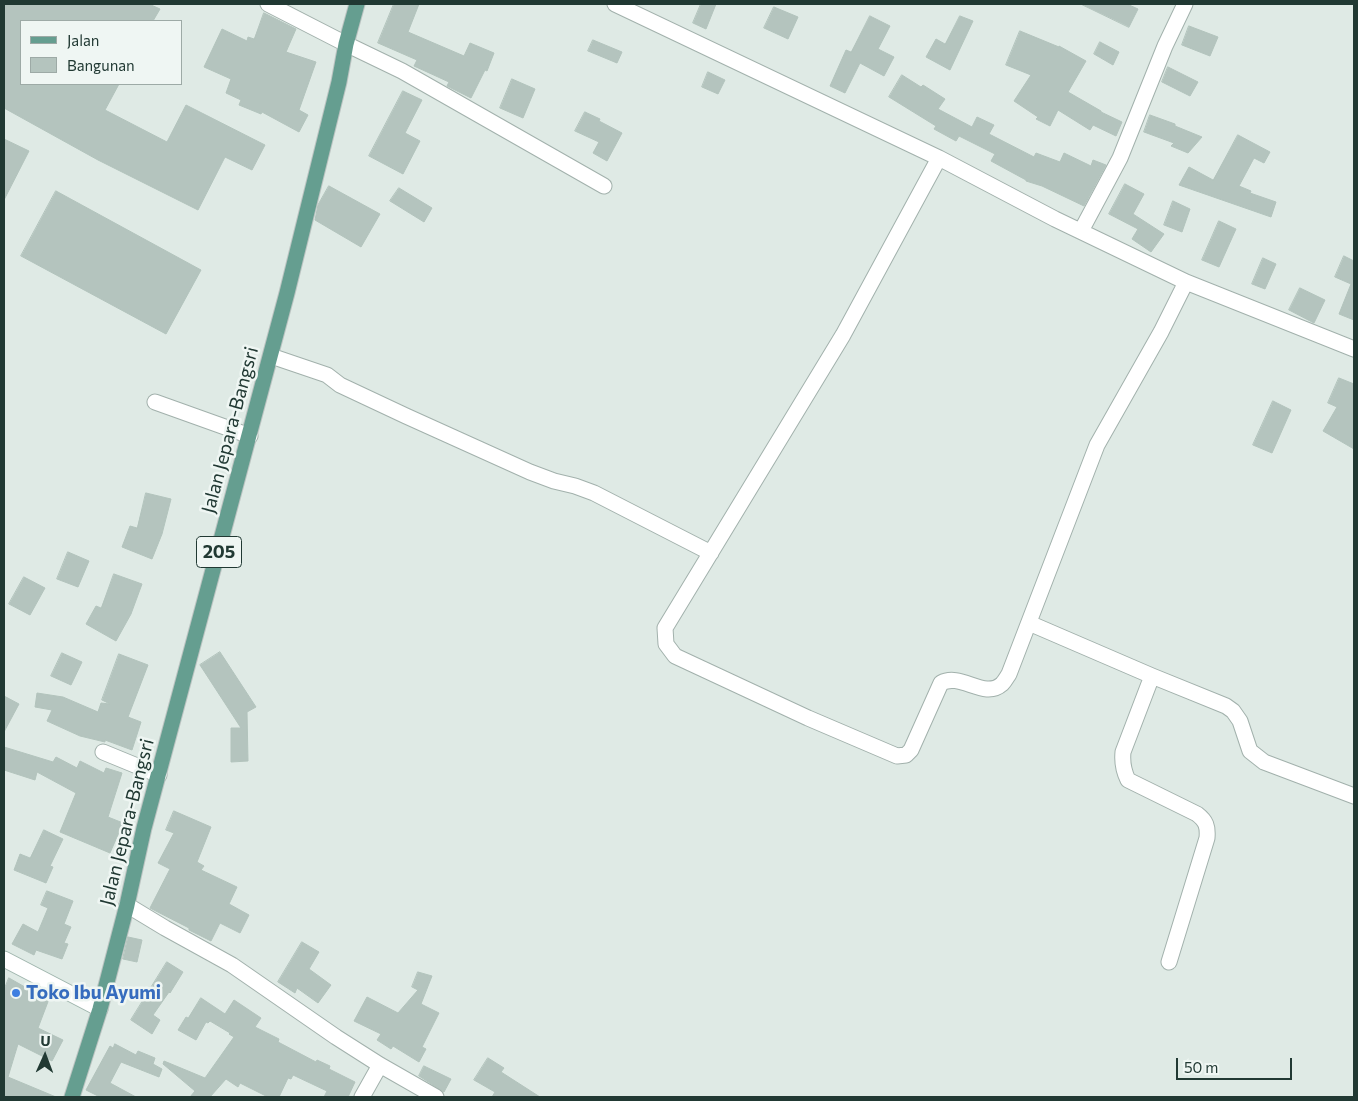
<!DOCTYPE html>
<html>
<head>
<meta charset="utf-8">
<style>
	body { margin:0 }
	#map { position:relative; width:1358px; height:1101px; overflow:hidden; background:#dfeae5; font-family:Commissioner,sans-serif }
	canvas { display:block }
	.frame { position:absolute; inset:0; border:5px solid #213933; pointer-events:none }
	.legend { position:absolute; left:20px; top:20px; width:162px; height:65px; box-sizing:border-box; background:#eff6f3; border:1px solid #9daaa6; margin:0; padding:6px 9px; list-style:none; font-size:15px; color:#213933 }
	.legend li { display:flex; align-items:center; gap:10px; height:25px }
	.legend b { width:25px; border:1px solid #9daaa6 }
	.north { position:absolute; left:20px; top:1031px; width:50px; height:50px; -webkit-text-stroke:4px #eff6f3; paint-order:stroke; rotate:2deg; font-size:14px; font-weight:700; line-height:20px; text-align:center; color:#213933 }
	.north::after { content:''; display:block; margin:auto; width:18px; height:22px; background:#213933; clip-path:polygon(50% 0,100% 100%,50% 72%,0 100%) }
	.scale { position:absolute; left:1176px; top:1058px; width:116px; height:22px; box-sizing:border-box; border:2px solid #213933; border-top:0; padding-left:6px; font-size:15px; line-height:18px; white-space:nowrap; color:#213933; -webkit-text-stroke:4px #eff6f3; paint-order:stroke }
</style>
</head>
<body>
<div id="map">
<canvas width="1358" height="1101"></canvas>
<div class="frame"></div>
<ul class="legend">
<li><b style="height:6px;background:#659e90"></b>Jalan</li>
<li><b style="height:14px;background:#b4c4be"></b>Bangunan</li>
</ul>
<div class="north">U</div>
<div class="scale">50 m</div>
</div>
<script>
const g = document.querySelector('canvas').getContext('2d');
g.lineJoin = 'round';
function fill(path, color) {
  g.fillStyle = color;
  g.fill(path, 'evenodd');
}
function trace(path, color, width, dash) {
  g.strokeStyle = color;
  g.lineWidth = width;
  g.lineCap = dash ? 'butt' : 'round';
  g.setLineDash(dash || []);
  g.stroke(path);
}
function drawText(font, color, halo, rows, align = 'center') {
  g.font = font + ' Commissioner,sans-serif';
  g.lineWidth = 5;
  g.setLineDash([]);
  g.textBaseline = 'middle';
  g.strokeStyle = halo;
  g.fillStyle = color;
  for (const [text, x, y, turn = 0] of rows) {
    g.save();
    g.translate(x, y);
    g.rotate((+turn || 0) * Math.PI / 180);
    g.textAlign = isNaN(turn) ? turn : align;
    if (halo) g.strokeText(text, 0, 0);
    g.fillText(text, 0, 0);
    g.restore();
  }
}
const building = new Path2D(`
	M4,4H149L160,9L153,21H21V84H119L105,110L167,142L186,105L265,145L252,170L225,157L198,210L98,160L4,108Z
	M394,4H419L408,32L464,56L470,43L494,53L487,71L485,70L471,98L447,86L449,82L414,66L417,60L378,43Z
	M701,4H716L706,29L693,23Z
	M1081,4H1127L1138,9L1129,27Z
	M774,7L798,17L788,39L764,28Z
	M264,13L296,29L286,52L316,62L299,110L308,115L299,132L262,112L261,114L239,105L241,100L226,93L231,79L204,67L222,29L247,41L248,37L254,39Z
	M870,16L890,26L878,49L894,57L884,76L860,63L845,93L830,86L846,50L851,52Z
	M960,16L973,21L950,70L926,57L936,39L945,44Z
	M1189,26L1218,37L1210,56L1182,45Z
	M1020,31L1059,47V46L1086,61L1068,92L1101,111V112L1122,122L1116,136L1093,125L1090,130L1058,110L1050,126L1036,119L1038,117L1014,101L1031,75L1006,65Z
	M593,40L622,52L617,63L588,51Z
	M1100,42L1119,52L1113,65L1094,54Z
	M1168,67L1198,82L1190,96L1162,82Z
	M708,72L725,80L718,94L702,87Z
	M902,75L921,87L923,85L945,99L938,109L972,127L977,117L994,125L989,134L1034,157L1036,153L1060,162L1064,153L1091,166L1093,160L1106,165L1084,206L1042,186L1026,181V180L991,161L995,154L959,136L956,141L934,129L936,126L889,97Z
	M512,79L535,89L523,118L500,108Z
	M403,91L422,100L405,133L420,141L403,174L369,156Z
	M585,112L600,119L599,121L622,133L607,161L593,153L599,142L575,131Z
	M1150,115L1175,124V126L1202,137L1188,153L1171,146L1174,143L1144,132Z
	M1238,135L1270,152L1264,163L1254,158L1239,186L1251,191L1250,193L1276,202L1271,217L1179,185L1189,167L1213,180Z
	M4,139L29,151L4,200Z
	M1125,184L1144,194L1133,214L1164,234L1151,252L1132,239L1138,229L1109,214Z
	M329,186L380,214L361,247L315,220L318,205Z
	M399,188L432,208L424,222L390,201Z
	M56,191L201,270L166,334L21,256Z
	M1173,201L1190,209L1182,232L1164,225Z
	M1219,221L1236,229L1219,267L1202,260Z
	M1344,256L1354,261V320L1339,314L1351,284L1335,277Z
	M1263,258L1276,264L1265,289L1252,284Z
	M1300,288L1325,300L1314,323L1289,310Z
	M1339,378L1354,384V449L1323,431L1337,407L1328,403Z
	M1273,401L1291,410L1272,453L1253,445Z
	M146,493L171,499L162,534L152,559L122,547L130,526L137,528Z
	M68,552L89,561L78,587L57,579Z
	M114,574L142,584L131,614L116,641L86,624L96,606L101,608Z
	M24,577L45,588L30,615L9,604Z
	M220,652L256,707L247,712L248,761L231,762V728H241L200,665Z
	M62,653L82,662L71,685L51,676Z
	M119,654L148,665L128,717L141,722L132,750L105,740V742L80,736L47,721L52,710L35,707L37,693L63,697L98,712L101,703L110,704L102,700Z
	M4,696L19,704L4,732Z
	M4,747L53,762L56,757L77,768L80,761L104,773L106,768L122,773L108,817L123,823L110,853L60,832L76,793L37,772L35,780L4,770Z
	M174,811L211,827L197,862L204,866L201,870L237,887L229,904L249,915L240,933L220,923L211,941L189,930V928L150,908L170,869L158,863L174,833L166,830Z
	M44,830L63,839L50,866L53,867L46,883L14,870L20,854L30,858Z
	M47,891L73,901L64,924L71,927L64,943L68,944L62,959L36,950L34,955L12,944L23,924L38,932L48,908L41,905Z
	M128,937L142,940L137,962L123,959Z
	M302,942L319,952L309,969L331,985L318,1003L297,988L295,993L278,982Z
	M167,962L183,972L170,993L169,992L153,1015L160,1020L152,1034L131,1020Z
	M418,972L432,976L421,1004L439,1013L422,1047L426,1049L419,1062L393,1046L391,1049L377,1040L381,1034L354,1021L367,997L398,1013L418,990L412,987Z
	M9,978L39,995L49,999L38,1028L63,1040L52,1061L18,1044L8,1077L56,1097H4V990Z
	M201,998L225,1014L234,1000L261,1018L255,1027L279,1039L278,1042L316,1062L317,1060L330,1066L329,1069L355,1082L348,1097H324L327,1091L293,1075L291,1079L288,1078L279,1097H268L240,1083L238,1087L226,1079L210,1097H190L195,1091L163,1064L164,1061L205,1078L234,1037L229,1034L230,1033L210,1021L208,1023L206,1022L196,1040L178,1030L186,1017L188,1018Z
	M115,1044L136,1055L138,1051L155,1058L153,1064L162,1069L159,1077L121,1062L110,1083L136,1097H100L86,1090L110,1046L113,1048Z
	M488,1058L504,1068L501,1072L540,1097H492L495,1092L474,1080Z
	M424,1066L451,1079L444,1092L419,1076Z`);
const street = new Path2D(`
	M268,4L346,44L402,71L604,186
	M615,4L939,158L1055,219L1186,282L1354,349
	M939,158L843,335L665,628L666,644L675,656L808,718L897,756L906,755L911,750L941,683C961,672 984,700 1002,684C1005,681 1007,677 1009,674L1097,445L1161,332L1186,282
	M1081,231L1120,158L1165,46L1185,4
	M271,356L327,375L340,385L406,416L530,472L554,481L575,486L594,493L711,553
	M155,402L250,436
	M1029,623L1152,676L1226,706L1233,711L1240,721L1250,751L1264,762L1354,796
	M1152,676L1123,752C1122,762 1123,770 1128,780L1197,814C1206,821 1208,826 1207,838L1169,962
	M103,752L159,775
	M127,905L165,928L232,965L336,1037L380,1065L436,1097
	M362,1097L380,1065`);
const secondary = new Path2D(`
	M4,959L100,1009`);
const primary = new Path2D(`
	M72,1097L100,1009L127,905L144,828L287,293L339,82L346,44L357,4`);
const markers = [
	[16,993,5,"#3f7fe0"]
];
const shields = [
	[219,552,45]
];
const shieldNames = [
	["205",219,552]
];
const streetNames = [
	["Jalan Jepara-Bangsri",230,430,-75],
	["Jalan Jepara-Bangsri",127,822,-76]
];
const shopNames = [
	["Toko Ibu Ayumi",26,993]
];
fill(building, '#b4c4be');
trace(building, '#b2c3bc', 1);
trace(street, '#a2b1ac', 17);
trace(secondary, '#9fb5ad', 17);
trace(primary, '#bcc4c2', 17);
trace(street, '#fff', 15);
trace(secondary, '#fff', 15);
trace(primary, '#659e90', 15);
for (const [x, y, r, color] of markers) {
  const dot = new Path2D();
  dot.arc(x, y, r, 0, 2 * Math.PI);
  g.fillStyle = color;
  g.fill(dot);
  trace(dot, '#eff6f3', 2);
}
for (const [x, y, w] of shields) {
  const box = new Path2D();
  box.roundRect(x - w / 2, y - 15.5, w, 31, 4);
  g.fillStyle = '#eff6f3';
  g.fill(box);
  trace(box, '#213933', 1);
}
drawText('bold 18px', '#213933', null, shieldNames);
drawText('19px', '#213933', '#eff6f3', streetNames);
drawText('bold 19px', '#366cbe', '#eff6f3', shopNames, 'left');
</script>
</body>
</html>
